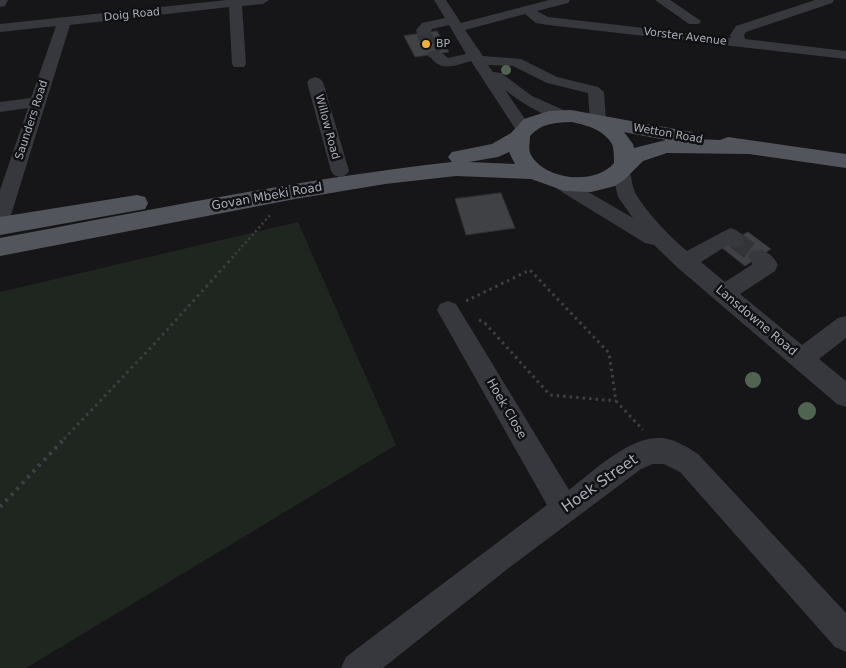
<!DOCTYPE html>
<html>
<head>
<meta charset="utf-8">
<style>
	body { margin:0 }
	canvas { display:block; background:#161618 }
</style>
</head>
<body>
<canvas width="846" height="668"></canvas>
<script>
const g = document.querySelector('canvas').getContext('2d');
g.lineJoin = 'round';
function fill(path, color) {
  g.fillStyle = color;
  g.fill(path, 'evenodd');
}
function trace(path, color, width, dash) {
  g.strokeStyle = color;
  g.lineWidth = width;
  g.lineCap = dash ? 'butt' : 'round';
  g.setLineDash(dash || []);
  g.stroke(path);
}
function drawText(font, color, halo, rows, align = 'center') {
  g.font = font + ' "DejaVu Sans",sans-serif';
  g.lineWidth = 5;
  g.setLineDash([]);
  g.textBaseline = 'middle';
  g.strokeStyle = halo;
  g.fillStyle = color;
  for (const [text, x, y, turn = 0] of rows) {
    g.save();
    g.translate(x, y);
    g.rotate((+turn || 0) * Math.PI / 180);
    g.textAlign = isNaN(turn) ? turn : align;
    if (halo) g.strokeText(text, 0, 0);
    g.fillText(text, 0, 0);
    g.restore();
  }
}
const green = new Path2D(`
	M298,222L396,445L26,668H0V292Z`);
const building = new Path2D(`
	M437,31L449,52L415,57L404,36Z
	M501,193L515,228L466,235L455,199Z
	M748,232L771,249L745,266L722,248Z`);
const minorTunnelFar1 = new Path2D(`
	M423,33L435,54`);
const minorTunnel = new Path2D(`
	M735,240L758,257`);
const pathFar2 = new Path2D(`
	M232,258L271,214`);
const pathFar1 = new Path2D(`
	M466,301L530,270L609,353L616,401L643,430
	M479,320L484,322L550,395L616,401
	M64,439L157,341L233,257`);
const path = new Path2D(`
	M0,507L65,438`);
const minor = new Path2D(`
	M0,0H8L5,6L0,7Z
	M227,0H269L263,4L242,6L246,64L244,67H234L232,64L229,7L70,25L10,218L7,223L0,225V190L28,108L0,112V102L31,98L56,26L0,32V24Z
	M434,0H446L461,23L549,0H570L568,3L537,11L548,17L731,38L730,35L736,26L815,0H834L832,3L746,32L744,35L745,39L846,51V59L548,25L536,23L525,14L465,30L483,56L521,59L557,77L598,87L604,92L606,121L604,125H592L590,121L588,93L547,83L513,66L488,65L493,72L501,73L532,96L568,112L570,115L568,118C551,123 518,100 505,90L532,129L530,133L524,134L518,133L471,61C452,66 441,73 428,54L430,51C438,49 442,53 448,58L466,54L449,25L432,29L428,36H418L416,30L422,23L445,18Z
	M655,0H670L701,21L699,24H689Z
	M315,77L320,79L323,82L349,171L346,175L340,177L334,175L331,171L307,82L310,79Z
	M621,165L627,167C633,176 631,188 637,196C649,215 670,237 687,251L730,228C738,230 741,233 745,240L742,245L735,247L728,245L701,262L725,282L753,264L748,257L751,251C763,248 773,254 778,265L775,271L740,294L802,345L838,318L846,316V338L819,359L846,381V407L837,404L678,268L654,245L645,243L554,187L551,183L554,179L560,177L566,179L633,218L618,197L612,171L615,167Z
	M448,301L456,304L569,490C593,472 630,435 663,438C675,440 688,447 698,454L846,613V652L835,647L680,472L664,464H653L641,469L510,567L383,668H341L346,657L547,505L437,310L440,304Z`);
const major = new Path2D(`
	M571,110L686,131L693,132L695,139L720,140L728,137L846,154V168L749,154L667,153L643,161L624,180L615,186L591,192L565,191L531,179L456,176L385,184L295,199L0,256V238C150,210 300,179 452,162L448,157L452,152L492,144L511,133L524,119L549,111ZM571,122C586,125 603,129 612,144C614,149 614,157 614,163C596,185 546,181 531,155C528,150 530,142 530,136C542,123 554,123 571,122ZM624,132L666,140L634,148L633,144ZM509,152L515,164L469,162L498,157Z
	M137,195L145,197L148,203L145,209L0,235V217Z`);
const trees = [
	[506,70,5],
	[753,380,8],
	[807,411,9]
];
const markers = [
	[426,44,5,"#f2b134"]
];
const farStreetnames = [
	["Doig Road",132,15,-6],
	["Vorster Avenue",685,37,7],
	["Saunders Road",32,120,-72],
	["Willow Road",327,127,75],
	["Wetton Road",668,134,10]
];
const farPoinames = [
	["BP",436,44]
];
const streetNames = [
	["Govan Mbeki Road",267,197,-10],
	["Lansdowne Road",756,321,40],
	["Hoek Close",506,409,60]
];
const nearStreetnames = [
	["Hoek Street",600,484,-35]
];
fill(green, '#1e261f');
fill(building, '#404145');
trace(building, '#303034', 1);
trace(minorTunnelFar1, '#333438', 14, [14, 7]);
trace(minorTunnel, '#333438', 18, [18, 9]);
trace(pathFar2, '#3d3f44', 2.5, [2, 3]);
trace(pathFar1, '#3d3f44', 3, [2.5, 4]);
trace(path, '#3d3f44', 4, [3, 5]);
fill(minor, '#37383d');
fill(major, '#53555c');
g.fillStyle = '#506452';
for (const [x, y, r] of trees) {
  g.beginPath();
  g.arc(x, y, r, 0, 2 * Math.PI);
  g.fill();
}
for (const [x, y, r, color] of markers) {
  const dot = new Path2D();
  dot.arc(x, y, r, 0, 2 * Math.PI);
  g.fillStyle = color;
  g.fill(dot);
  trace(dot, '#111113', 2);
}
drawText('11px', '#a8adb8', '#111113', farStreetnames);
drawText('11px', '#a8adb8', '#111113', farPoinames, 'left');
drawText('12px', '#a8adb8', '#111113', streetNames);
drawText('15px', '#a8adb8', '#111113', nearStreetnames);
</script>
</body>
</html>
